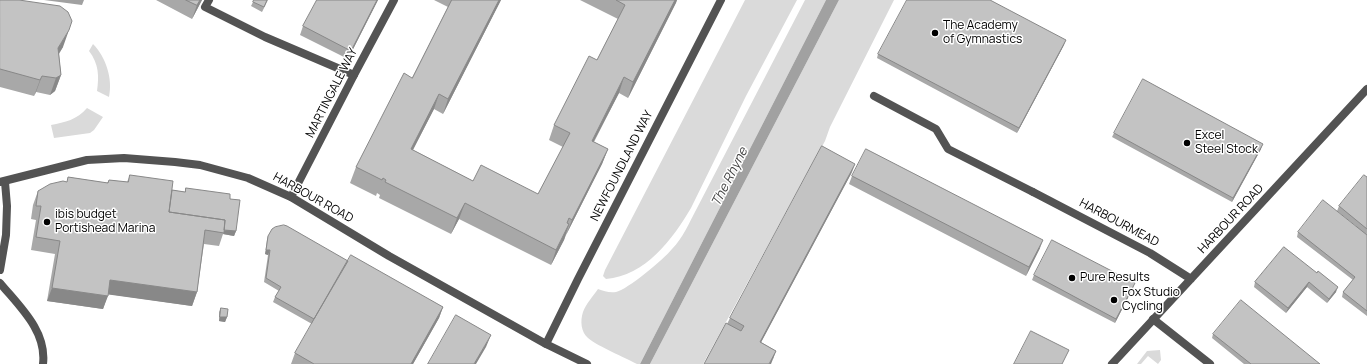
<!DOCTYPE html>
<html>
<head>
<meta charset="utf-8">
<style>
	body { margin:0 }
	canvas { display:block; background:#fff }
</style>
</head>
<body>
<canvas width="1367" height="364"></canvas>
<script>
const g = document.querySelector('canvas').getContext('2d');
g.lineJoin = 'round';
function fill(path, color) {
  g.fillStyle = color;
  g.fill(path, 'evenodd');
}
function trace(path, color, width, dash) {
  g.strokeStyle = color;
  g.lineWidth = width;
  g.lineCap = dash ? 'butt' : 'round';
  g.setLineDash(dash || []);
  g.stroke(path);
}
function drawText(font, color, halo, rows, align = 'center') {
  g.font = font + ' Manrope,sans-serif';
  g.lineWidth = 3;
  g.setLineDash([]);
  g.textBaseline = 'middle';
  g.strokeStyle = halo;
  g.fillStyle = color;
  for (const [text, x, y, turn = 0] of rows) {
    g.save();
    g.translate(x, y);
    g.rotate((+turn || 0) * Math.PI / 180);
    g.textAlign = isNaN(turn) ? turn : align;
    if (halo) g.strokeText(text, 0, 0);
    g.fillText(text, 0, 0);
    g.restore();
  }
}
const green = new Path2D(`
	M745,0H797L746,96L691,208C673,239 645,276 606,279L603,276L605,270Z
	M805,0H826L640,364H637C624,357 599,347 588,338C581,332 580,321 583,312C586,304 593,296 598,289C604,291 609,293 616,292C627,290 664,259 672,249C683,238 689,223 696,210Z
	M839,0H894L830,127L825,141L703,364H650Z
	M93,44C106,57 113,79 109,97L97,91C99,76 99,64 89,51Z
	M87,108L103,117L94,130L90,133L54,138L51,125C65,122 77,120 87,108Z
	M1160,350L1161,360L1158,364L1148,356L1141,364H1137L1147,351Z`);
const water = new Path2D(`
	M44,0H84L82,5Z
	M826,0H839L650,364H640Z`);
const service = new Path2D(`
	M209,0L205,7L265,37L354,75
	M874,96L936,129L948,149L1033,192
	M0,270L6,235L7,206L5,182
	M0,283C19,306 47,331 43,364
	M1153,319L1210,364`);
const minor = new Path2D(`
	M1033,192L1150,253L1191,279
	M291,197L354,75L394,0
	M546,344L578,279L721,0
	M1112,364L1367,89`);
const tertiary = new Path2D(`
	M0,182L87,160L124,158L175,162L200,165L248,178L291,197L389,256L546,344L587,364`);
const wall = new Path2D(`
	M0,0L63,47L59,54L61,75L55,91L50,95L36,92L34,96L0,87Z
	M156,0H202L192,19Z
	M254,0H268L262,12L251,6Z
	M317,0H378L348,59L300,35L303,26Z
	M434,0H501L443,114L434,109L413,150L473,181L538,194L563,147L549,140L554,125L597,60L618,19L580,0H677L628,98L619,93L594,142L608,149L602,164L566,235L564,240L551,265L459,219L451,234L379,198L380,195L377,193L376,196L350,183L356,167L412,78L448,7Z
	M1064,45L1017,133L877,58L878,54Z
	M1114,133L1261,149L1232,202L1112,137Z
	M852,172L761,342L776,351L773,359L727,324L730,318Z
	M130,175L172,190L185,192L186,188L230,199L236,231L234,236L223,234L219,246L204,244L197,292L192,306L108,294L103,309L47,301L55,254L31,250L36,220L31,219L33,205L38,191L67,182L68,177L107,183L109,180L127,182Z
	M852,176L1040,248L1026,276L849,184Z
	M1367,177V316L1342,297L1343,292L1353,280L1297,237L1298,232L1356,226L1337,211L1339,206Z
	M268,236L348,261L443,307L439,318L413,364H291L295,353L312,324L273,302L275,297L279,291L264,282L268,255L265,254L267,240Z
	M1284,247L1336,292L1327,303L1307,287L1286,313L1254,287L1255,282Z
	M1034,275L1133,288L1115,323L1032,280Z
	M221,308L227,317L225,322L219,321V312Z
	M1213,334L1320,364H1244L1212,338Z`);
const shadedWall = new Path2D(`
	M200,0H202L192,19L197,5Z
	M377,0H378L348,59L351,51Z
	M499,0H501L443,114L448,99Z
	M675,0H677L676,3L628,98L633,82Z
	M69,30L63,47L52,64L58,48Z
	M1066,40L1064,45L1017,133L1019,128Z
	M61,75L55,91L50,95L56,78Z
	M42,76L36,92L34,96L40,80Z
	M624,77L619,93L586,156L592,141Z
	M439,94L434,109L405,165L411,149Z
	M1263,144L1261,149L1232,202L1233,198Z
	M608,149L602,164L566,235L572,220Z
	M855,164L852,172L757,350L760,342Z
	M465,203L459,219L451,234L457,218Z
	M166,221L236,231L234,236L223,234L224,233Z
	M569,224L564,240L551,265L556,250Z
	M1043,240L1040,248L1026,276L1029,267Z
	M266,250H270L268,255L265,254Z
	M110,280L197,292L192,306L105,294Z
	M1309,282L1307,287L1286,313L1288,308Z
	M1135,283L1133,288L1115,323L1116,319Z
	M1338,287L1336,292L1327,303L1329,299Z
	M52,288L108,296L103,309L47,301Z
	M443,307L439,318L413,364H411Z
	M220,317H227L225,322L219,321Z
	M491,335L486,347L476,364H474Z
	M776,351L773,359L771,364H769Z`);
const building = new Path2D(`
	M0,0H19L60,6L68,12L72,21L69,30L58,48L61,75L56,78L42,76L40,80L0,69Z
	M186,0H200L197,5Z
	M254,0H267L264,7L253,2Z
	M317,0H377L351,51L303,26Z
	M452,0H499L448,99L439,94L411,149L473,181L481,165L538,194L570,133L554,125L589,56L597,60L625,5L616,0H675L633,82L624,77L592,141L608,149L572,220L569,218L567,223L569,224L556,250L465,203L457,218L385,182L386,180L383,178L382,180L356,167L404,73L412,78Z
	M907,0H990L1066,40L1019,128L878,54Z
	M1143,79L1263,144L1233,198L1114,133Z
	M822,146L855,164L760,342L776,351L769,364H704L726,323L741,331L744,326L730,318Z
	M866,149L1043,240L1029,267L852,176Z
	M130,175L173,181L169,212L225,220L224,233L205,230L197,292L110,280L108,296L52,288L60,241L36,237L41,206H36L38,191L50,184L63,181L67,182L68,177L108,183L109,180L128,182Z
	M1364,175L1367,177V229L1339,206Z
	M186,188L230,194V199L240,200L236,231L224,230L225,220L169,212L172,190L185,192Z
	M1323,200L1367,235V311L1343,292L1355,277L1298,232Z
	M284,225L287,226L348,261L314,319L275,297L281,287L266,278L270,250H266L268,236L272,229L275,227Z
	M1052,240L1135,283L1116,319L1034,275Z
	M1284,247L1317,273L1318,271L1338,287L1329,299L1309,282L1288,308L1255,282Z
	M351,255L443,307L411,364H314L295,353Z
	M1241,300L1320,364H1251L1213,334Z
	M221,308L228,309L227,317H220Z
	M456,315L491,335L474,364H428Z
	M1031,331L1069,350L1062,364H1014Z`);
const markers = [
	[935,33,4,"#000"],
	[1187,143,4,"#000"],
	[47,222,4,"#000"],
	[1072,278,4,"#000"],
	[1114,300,4,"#000"]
];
const poiNames = [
	["The Academy",943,26],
	["of Gymnastics",943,40],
	["Excel",1195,136],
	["Steel Stock",1195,150],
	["ibis budget",55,215],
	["Portishead Marina",55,229],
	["Pure Results",1080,278],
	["Fox Studio",1122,293],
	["Cycling",1122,307]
];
const streetNames = [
	["MARTINGALE WAY",332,93,-63],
	["NEWFOUNDLAND WAY",622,166,-63],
	["HARBOUR ROAD",313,198,29],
	["HARBOUR ROAD",1231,219,-47],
	["HARBOURMEAD",1119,223,28]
];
const waterNames = [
	["The Rhyne",730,177,-63]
];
fill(green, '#dadada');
fill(water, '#a1a1a1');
trace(service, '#535353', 8);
trace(minor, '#535353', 8);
trace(tertiary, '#535353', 8);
fill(wall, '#a8a8a8');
fill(shadedWall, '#888');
fill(building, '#c3c3c3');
trace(building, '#888', 1);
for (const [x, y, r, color] of markers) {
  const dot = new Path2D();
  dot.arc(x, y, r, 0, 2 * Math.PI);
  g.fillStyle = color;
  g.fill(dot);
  trace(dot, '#fff', 1.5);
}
drawText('12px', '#000', '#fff', poiNames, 'left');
drawText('12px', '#000', '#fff', streetNames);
drawText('italic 13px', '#424242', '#fff', waterNames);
</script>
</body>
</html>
